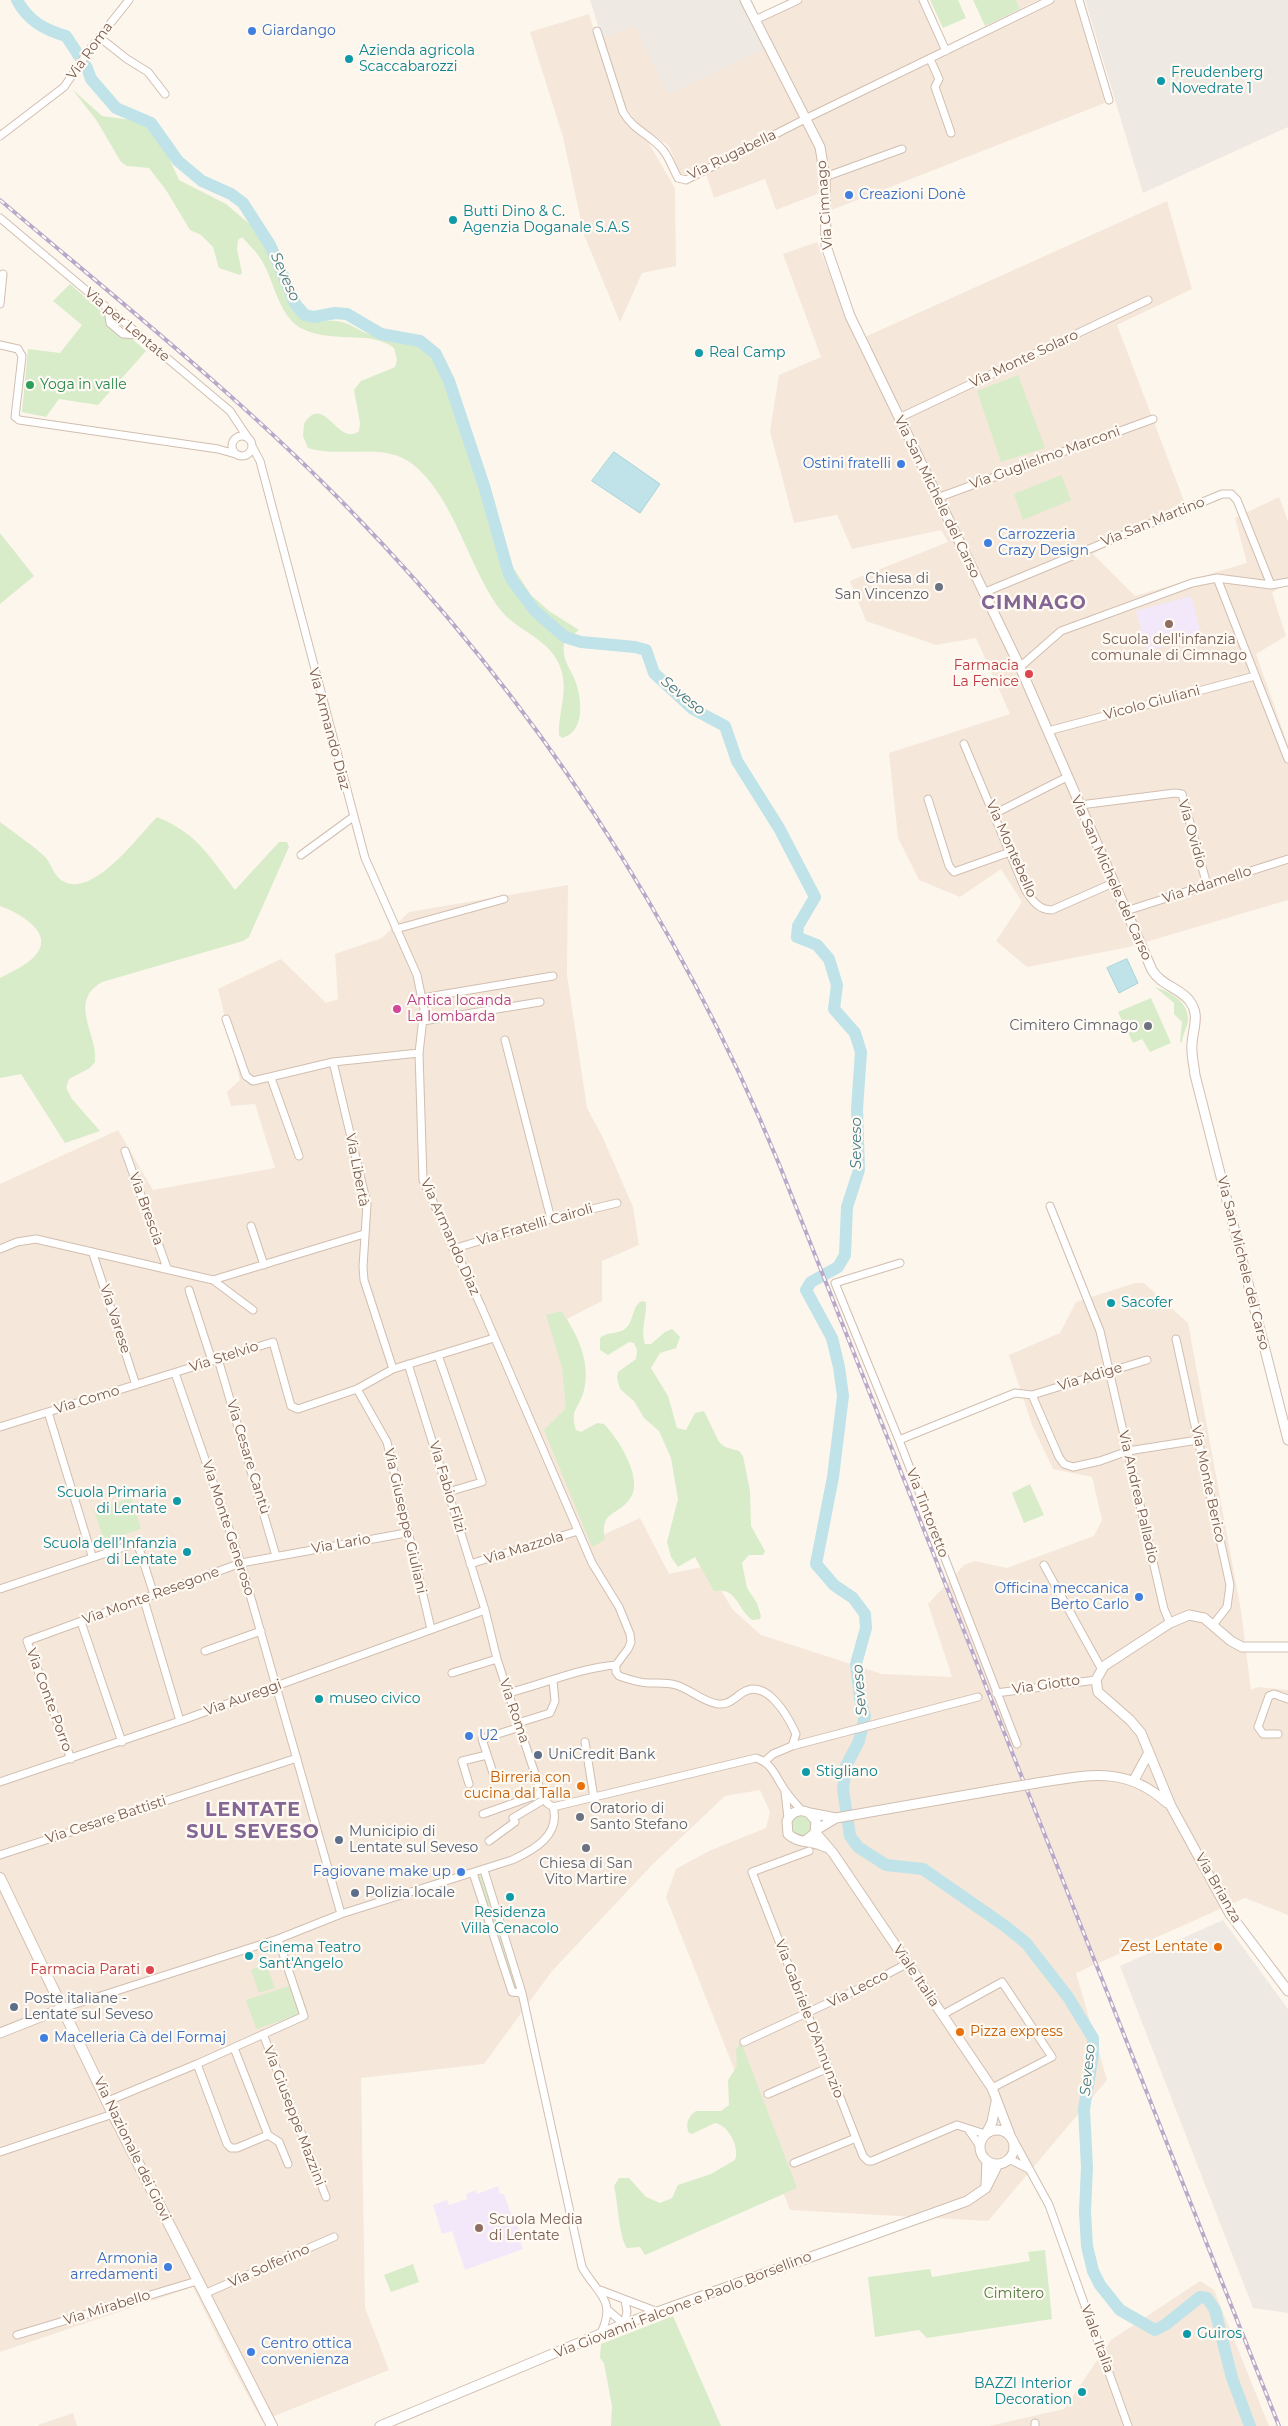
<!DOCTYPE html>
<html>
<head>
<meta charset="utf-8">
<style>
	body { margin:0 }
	canvas { display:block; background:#fdf6ec }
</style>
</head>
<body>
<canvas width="1288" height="2426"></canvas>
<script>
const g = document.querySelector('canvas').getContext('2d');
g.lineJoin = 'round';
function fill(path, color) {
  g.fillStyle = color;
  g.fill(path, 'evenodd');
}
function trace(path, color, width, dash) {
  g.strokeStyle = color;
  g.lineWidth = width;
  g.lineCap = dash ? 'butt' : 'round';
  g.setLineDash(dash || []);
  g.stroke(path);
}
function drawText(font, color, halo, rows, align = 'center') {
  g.font = font + ' Montserrat,sans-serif';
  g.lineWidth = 4.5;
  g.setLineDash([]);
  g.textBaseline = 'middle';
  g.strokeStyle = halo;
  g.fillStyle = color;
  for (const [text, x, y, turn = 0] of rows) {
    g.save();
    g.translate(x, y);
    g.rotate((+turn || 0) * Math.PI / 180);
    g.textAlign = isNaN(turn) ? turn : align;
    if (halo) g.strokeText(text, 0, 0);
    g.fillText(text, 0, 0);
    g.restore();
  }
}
const residential = new Path2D(`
	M804,0H919L941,49L808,114L760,21Z
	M1016,0H1038L1020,9Z
	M1055,0H1075L1105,103L829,211L810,118Z
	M589,14L620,115L648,142L675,188L676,266L642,273L620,322L584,235L563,137L530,32Z
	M634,25L766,48L802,117L687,175L680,173L669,146L638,124L625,106L602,38Z
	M806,123L816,147L820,193L776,210L765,179L714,198L706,174Z
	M1167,201L1192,289L1117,325L1184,501L1093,554L1135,596L1247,563L1235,518L1279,497L1288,521V581L1272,593L1286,636L1256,654L1288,745V900L1129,947L1027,967L996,941L1022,902L1001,869L960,897L919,880L898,838L889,753L1010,714L976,638L936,645L866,621L850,581L948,542L941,530L852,549L837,515L794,523L770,431L779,375L821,357L783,254L817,242L856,341Z
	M568,885L567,975L587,1108L603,1138L633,1207L639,1245L602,1261V1301L567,1319L573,1397L558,1439L596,1538L640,1518L669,1574L706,1566L733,1610L761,1635L882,1674L952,1677L928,1604L964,1565L975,1561L1007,1568L1094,1536L1102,1520L1092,1477L1053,1469L1032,1425L1009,1355L1060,1333L1076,1302L1135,1283H1144L1188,1323L1241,1611L1251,1690L1258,1687L1288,1690V1915L1245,1898L1076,1973L1107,2080L988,2221L790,2210L666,1897L676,1869L709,1851L766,1828L770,1812L760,1790L725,1796L653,1864L552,1971L484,2064L361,2078L365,2308L389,2370L262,2421L229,2361L193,2287L0,2352V1184L118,1130L153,1190L275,1168L255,1104L231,1106L227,1092L240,1080L218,989L281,959L326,1003L338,999L335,954L382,938L409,912Z
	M1200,2281L1214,2290L1269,2426H989L1064,2409L1111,2340Z
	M73,2413L77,2426H38V2425Z`);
const industrial = new Path2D(`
	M590,0H741L766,48L669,95L634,26L602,38Z
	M1085,0H1288V127L1143,193Z
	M1223,1920L1288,2009V2313L1253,2308L1120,1966Z`);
const education = new Path2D(`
	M1191,596L1202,637L1146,651L1136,611Z
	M498,2186L500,2194H504L515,2225L517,2224L524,2241L521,2243L523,2249L465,2270L452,2231L442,2234L433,2205L447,2200L449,2205L467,2199L466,2194L476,2190L477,2194Z`);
const green = new Path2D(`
	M930,0H958L966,18L943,28Z
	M973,0H1016L1020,9L985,26Z
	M72,89L102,116L139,121L150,126L162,143L179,180L226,204L252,226L267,247L302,318C312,325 324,320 336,321C350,322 359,332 372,335C410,346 437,337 447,386L452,387L507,558L531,595L549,611L579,630L564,642C564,645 563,650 564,654C565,664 573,673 576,683C582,701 585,732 562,738L559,735C558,711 570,689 559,664C547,637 516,631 499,608C468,566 452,490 408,461C380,443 339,458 308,448L303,436L304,424C324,391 338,448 359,431L360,423L354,390L361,381L395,367L397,360L394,348C370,329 329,345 299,327C278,313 274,281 262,261C257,252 249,245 242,237L238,240L237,249L242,273L240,275L219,268L213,247L201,235L190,230L166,190L149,168L127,166L121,162L97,121Z
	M70,284L146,351L98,405L59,399L46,417L22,412L28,349L60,353L82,325L53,301Z
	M1018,375L1045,448L1001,462L977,391Z
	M1061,475L1071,500L1023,520L1014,494Z
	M0,533L34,576L0,604Z
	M157,817C198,834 209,856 235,890L279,842H287L289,847L249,937L243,941L102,982C67,1002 99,1036 95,1062L90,1068L69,1079L66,1088L72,1099L100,1131L65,1143L21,1074L0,1078V978C11,972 25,966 34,957C57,934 20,913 0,906V822C14,833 30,843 43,855C51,861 52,873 61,880C92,901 138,836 157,817Z
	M1155,987C1170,992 1189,1001 1188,1021C1187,1029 1182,1035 1182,1043L1180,1041L1182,1022L1174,1014V1003Z
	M1151,998L1171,1043L1150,1052L1142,1039L1133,1043L1118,1012Z
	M642,1301L646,1302C647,1316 640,1330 645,1344H651L665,1332L672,1329L680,1337L676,1348L660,1353L651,1368L668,1396L677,1428L686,1430L695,1413L704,1411L719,1442L725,1447L739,1451L743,1456L750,1491L751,1526L765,1551L763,1555H749L742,1563L747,1588L757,1603L761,1616L760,1619L752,1620C736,1607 737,1587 714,1591L695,1557L678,1567L671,1557L667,1542L678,1499L671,1458L659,1431L644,1418L634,1401L620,1389L617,1378L618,1372L636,1359L637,1350L634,1343L629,1342L608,1355L600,1350V1338C608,1331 618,1335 626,1328C634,1321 632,1305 642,1301Z
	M561,1311C577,1332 591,1363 584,1390C580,1408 569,1409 576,1430L581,1432L597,1423L604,1424C618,1438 643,1478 631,1497C619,1517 599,1509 605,1540L592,1547L544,1430L566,1408L562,1368L546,1315Z
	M1030,1484L1044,1515L1024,1523L1012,1493Z
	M131,1498L141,1529L104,1541L94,1510Z
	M806,1813L815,1827L807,1838L793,1837L788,1820L791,1817Z
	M481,1873L518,1989L515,1990L477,1875Z
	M266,1964L275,1988L259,1993L251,1970Z
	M289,1986L299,2015L256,2029L246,2000Z
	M741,2042L797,2188L645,2255L640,2247L627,2248C619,2238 618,2202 614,2186L619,2178H629L646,2197L660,2203L672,2198L678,2185L711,2174L735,2160C740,2147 728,2125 715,2123L692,2134L689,2133C685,2125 688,2116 696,2111H721L729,2105L728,2080L737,2066L736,2050Z
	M1045,2250L1052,2319L927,2338L919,2330L875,2337L868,2277L930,2269L932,2277L1030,2261L1028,2252Z
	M413,2264L419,2282L391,2292L384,2275Z
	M673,2316L721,2426H611L612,2406L604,2363L600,2358L601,2344Z`);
const water = new Path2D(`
	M614,452L660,484L640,513L592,481Z
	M1127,959L1138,983L1119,993L1107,968Z`);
const river = new Path2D(`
	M17,0C28,21 45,30 66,36L87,68L91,79L116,108L151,123L178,161L202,181L231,194L243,203L270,245L296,305L305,315L314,317L335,313L347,314L381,334L420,341L436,354L449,381L485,489L508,571L512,580L535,611L565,637L581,642L635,647L646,650L654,673L693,709L725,726L737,761L779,828L815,897L798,926L797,937L817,945L829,959L837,985L834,1009L855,1033L861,1052L857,1109L859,1170L847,1207L845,1255L838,1267L811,1282L806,1290L832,1338L839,1367L843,1396L833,1477L816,1564L834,1585L853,1598L865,1614L866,1628L856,1664L860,1699L865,1716L859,1741L846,1766L843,1789L850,1836L858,1847L886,1865L923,1869L1005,1926L1026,1943L1068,1997L1093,2038V2055L1084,2109L1087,2167L1085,2212L1087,2246L1093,2271L1100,2285L1120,2310L1155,2330L1165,2325L1200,2297L1207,2298L1215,2310L1232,2378L1250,2426`);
const minor = new Path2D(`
	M923,0L946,51
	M1079,0L1109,100
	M755,20L798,0
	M597,31L623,112C634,131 650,134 663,150C669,157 673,169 678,178L686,180L807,118L1050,0
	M99,37L127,59L148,72L165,94
	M930,59L939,79L935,87L951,133
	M0,136L64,87L90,49L129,0
	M825,177L902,149
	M0,218L230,411L248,438
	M0,304L3,274
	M108,309L110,323L123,334L139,335
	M0,345L18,349L22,356L15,417L19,420L218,449L239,455
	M899,418L1148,300
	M232 446a10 10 0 1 1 20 0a10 10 0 1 1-20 0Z
	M252,446L260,461L365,858L417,975L424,1009L419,1053L423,1180L481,1306L592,1563L619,1607L630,1634L631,1642L628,1649L616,1665
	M937,498L1153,419
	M1217,578L1288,759
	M983,593L1222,494H1231L1237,500L1271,585
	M1020,667L1061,631L1192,583L1217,578L1271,585L1288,582
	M1048,731L1255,676
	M964,744L1025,889C1032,900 1038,910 1052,910L1113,883
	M928,799L949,866L954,872L1010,852
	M1080,805L1175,793L1182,794L1207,885
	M994,814L1067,777
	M301,855L353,817
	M1126,911L1288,859
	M396,929L504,899
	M422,998L553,976
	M226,1019L246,1076L253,1081L333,1062L419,1053
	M423,1021L540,1002
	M505,1040L551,1219
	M333,1062L367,1204L363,1267L364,1280L393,1369
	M271,1078L299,1156
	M125,1151L167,1268
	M1050,1206L1100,1331L1164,1609L1170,1623
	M251,1226L264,1265
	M0,1249L17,1242L36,1239L213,1280L364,1234
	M453,1249L551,1219L617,1203
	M93,1254L136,1385
	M900,1263L835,1283L899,1440L1017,1744
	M213,1280L253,1310
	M189,1290L212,1361
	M1176,1339L1230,1585L1227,1607L1213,1625
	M438,1355L482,1482L448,1492
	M218,1359L276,1556
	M408,1364L485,1610L497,1659L542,1795L547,1803L553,1807
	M175,1373L241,1563L341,1914
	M357,1389L387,1442L431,1629
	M1032,1395L1147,1360
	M48,1412L92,1556
	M0,1427L273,1342L291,1406L298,1409L357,1389L393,1369L494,1338
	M899,1440L1015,1393L1032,1395L1059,1457L1064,1464L1073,1467L1100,1461L1128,1451L1198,1440
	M470,1564L578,1531
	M1044,1565L1101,1668
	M0,1589L133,1544L139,1548L154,1595
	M144,1600L180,1721
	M81,1622L122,1742
	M205,1651L261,1631
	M616,1665V1672L619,1676C628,1679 639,1683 649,1683C658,1683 666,1682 676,1685C690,1689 703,1702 718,1704C729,1705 733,1699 742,1693C766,1677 788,1716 796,1734L792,1746
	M452,1673L497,1659
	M508,1693C544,1684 579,1668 616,1665
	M996,1693L1096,1680
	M518,1723L550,1713L555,1701L553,1681
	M1278,1734H1263L1258,1727L1269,1696L1274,1694L1288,1699
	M585,1742L594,1798
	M71,1759L27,1641L241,1563L406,1533
	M765,1761L773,1754L792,1746L978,1697
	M493,1773L482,1739L520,1727
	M0,1782L180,1721L485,1610
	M469,1784L462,1761L487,1755
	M785,1792L788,1818
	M553,1807L756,1758C774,1764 776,1779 787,1793C791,1799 797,1805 802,1811
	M483,1814L542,1793
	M489,1841L515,1822L513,1818L545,1799
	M809,1851L752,1872L863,2156L868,2161H872L957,2125L985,2134
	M0,1855L297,1758
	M484,1870L522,1993L582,2267C597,2294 617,2299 601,2333
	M473,1873L512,1992L522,1993
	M63,2008L278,1939L341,1914L512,1860C534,1850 561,1835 553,1807
	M942,2015L1002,1982L1052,2057L992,2088
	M263,2034L326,2197
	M744,2042L867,1985L908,1963
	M234,2048L268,2135L279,2142L288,2164
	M197,2064L227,2144L231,2148H237L268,2135
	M768,2094L828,2068
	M108,2101L197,2064L304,2016L278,1939
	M968,2129L979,2145
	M1014,2141L1049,2205L1128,2426
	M0,2152L113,2114
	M1009,2159L1029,2169
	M794,2163L856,2138
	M600,2290L658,2312
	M204,2294L334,2237
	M609,2311L624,2324L627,2312L625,2300
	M17,2335L197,2281
	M1035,2423V2426`);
const tertiary = new Path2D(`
	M745,0L820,147L825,177L826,246L850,316L1020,667L1152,970C1161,985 1177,987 1188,999C1201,1014 1193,1027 1192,1044C1191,1054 1194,1065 1195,1075L1288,1440
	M1288,1647H1242L1231,1641L1204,1618L1189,1615L1170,1623L1104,1666L1096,1680L1098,1692L1130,1720L1141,1733L1171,1806L1230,1914L1288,1991
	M1134,1780L1149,1752
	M1037,1783C1088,1775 1126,1765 1167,1803
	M810,1813L836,1818
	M816,1830L836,1818L1001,1789
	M815,1832L833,1853L992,2088L1010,2135
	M805,1841L815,1833L816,1821L809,1813C800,1808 791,1812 787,1821L788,1834C798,1844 813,1840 825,1847
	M0,2033L63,2008
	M980 2147a17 17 0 1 1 34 0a17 17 0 1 1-34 0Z
	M987,2132L992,2122L996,2102
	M986,2185L987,2161
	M380,2426L624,2324L967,2201L986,2188L998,2164`);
const secondary = new Path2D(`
	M0,1878L113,2114L272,2426`);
const rail = new Path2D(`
	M0,200C118,300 241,398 349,509C533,697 679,921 779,1164L1279,2426`);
const tertiaryBridge = new Path2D(`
	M1001,1789L1037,1783`);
const markers = [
	[252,31,5,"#3f7fe0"],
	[349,59,5,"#0f9aa8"],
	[1161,81,5,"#0f9aa8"],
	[849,195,5,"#3f7fe0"],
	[453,220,5,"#0f9aa8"],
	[699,353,5,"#0f9aa8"],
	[30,385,5,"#2e9e5b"],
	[901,464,5,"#3f7fe0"],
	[988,543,5,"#3f7fe0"],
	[939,587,5,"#6b7280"],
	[1169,624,5,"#8d6e63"],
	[1029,674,5,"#e0444e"],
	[397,1009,5,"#d1479c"],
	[1148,1026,5,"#6b7280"],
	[1111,1303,5,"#0f9aa8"],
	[177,1501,5,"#0f9aa8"],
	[187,1552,5,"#0f9aa8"],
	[1139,1597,5,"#3f7fe0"],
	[319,1699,5,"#0f9aa8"],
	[469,1736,5,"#3f7fe0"],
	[538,1755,5,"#5c6f8a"],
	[806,1772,5,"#0f9aa8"],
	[581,1786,5,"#e8710a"],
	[580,1817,5,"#6b7280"],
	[339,1840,5,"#5c6f8a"],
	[586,1848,5,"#6b7280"],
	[461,1872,5,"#3f7fe0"],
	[355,1893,5,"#5c6f8a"],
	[510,1897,5,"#0f9aa8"],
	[1218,1947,5,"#e8710a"],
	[249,1956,5,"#0f9aa8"],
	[150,1970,5,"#e0444e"],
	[14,2007,5,"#5c6f8a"],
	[960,2032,5,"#e8710a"],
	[44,2038,5,"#3f7fe0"],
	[479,2228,5,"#8d6e63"],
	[168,2267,5,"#3f7fe0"],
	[1187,2334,5,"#0f9aa8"],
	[251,2352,5,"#3f7fe0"],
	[1082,2392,5,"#0f9aa8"]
];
const shopNames = [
	["Giardango",262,31],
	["Creazioni Donè",859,195],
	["Ostini fratelli",891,464,"right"],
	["Carrozzeria",998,535],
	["Crazy Design",998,551],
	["Officina meccanica",1129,1589,"right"],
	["Berto Carlo",1129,1605,"right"],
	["U2",479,1736],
	["Fagiovane make up",451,1872,"right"],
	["Macelleria Cà del Formaj",54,2038],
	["Armonia",158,2259,"right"],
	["arredamenti",158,2275,"right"],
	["Centro ottica",261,2344],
	["convenienza",261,2360]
];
const streetNames = [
	["Via Roma",90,51,-54],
	["Via Rugabella",732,155,-26],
	["Via Cimnago",825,205,-94],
	["Via per Lentate",127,325,40],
	["Via Monte Solaro",1024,359,-25],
	["Via Guglielmo Marconi",1045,458,-20],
	["Via San Michele del Carso",937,497,64],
	["Via San Martino",1153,522,-22],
	["Vicolo Giuliani",1152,703,-15],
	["Via Armando Diaz",329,729,75],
	["Via Ovidio",1192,834,74],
	["Via Montebello",1011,849,66],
	["Via San Michele del Carso",1111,878,66],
	["Via Adamello",1207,885,-18],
	["Via Libertà",357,1170,79],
	["Via Brescia",146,1209,70],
	["Via Fratelli Cairoli",535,1225,-16],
	["Via Armando Diaz",450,1237,66],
	["Via San Michele del Carso",1243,1263,76],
	["Via Varese",115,1319,72],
	["Via Stelvio",224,1357,-18],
	["Via Adige",1090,1377,-17],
	["Via Como",87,1400,-17],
	["Via Cesare Cantù",248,1457,73],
	["Via Monte Berico",1208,1484,78],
	["Via Fabio Filzi",447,1487,73],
	["Via Andrea Palladio",1138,1497,77],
	["Via Tintoretto",927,1513,69],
	["Via Giuseppe Giuliani",405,1521,77],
	["Via Monte Generoso",228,1528,72],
	["Via Lario",341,1544,-10],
	["Via Mazzola",524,1548,-17],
	["Via Monte Resegone",151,1596,-20],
	["Via Giotto",1046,1685,-8],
	["Via Aureggi",243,1698,-20],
	["Via Conte Porro",49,1700,70],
	["Via Roma",514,1711,71],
	["Via Cesare Battisti",106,1820,-18],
	["Via Brianza",1218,1888,60],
	["Viale Italia",916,1976,56],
	["Via Lecco",858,1989,-27],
	["Via Gabriele D'Annunzio",809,2019,69],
	["Via Giuseppe Mazzini",294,2116,69],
	["Via Nazionale dei Giovi",132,2149,64],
	["Via Solferino",269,2266,-24],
	["Via Giovanni Falcone e Paolo Borsellino",683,2305,-21],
	["Via Mirabello",107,2308,-17],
	["Viale Italia",1097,2339,70]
];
const cultureNames = [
	["Azienda agricola",359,51],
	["Scaccabarozzi",359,67],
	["Freudenberg",1171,73],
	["Novedrate 1",1171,89],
	["Butti Dino & C.",463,212],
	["Agenzia Doganale S.A.S",463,228],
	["Real Camp",709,353],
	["Sacofer",1121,1303],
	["Scuola Primaria",167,1493,"right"],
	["di Lentate",167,1509,"right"],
	["Scuola dell’Infanzia",177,1544,"right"],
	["di Lentate",177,1560,"right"],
	["museo civico",329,1699],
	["Stigliano",816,1772],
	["Residenza",510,1913,"center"],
	["Villa Cenacolo",510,1929,"center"],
	["Cinema Teatro",259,1948],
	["Sant'Angelo",259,1964],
	["Guiros",1197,2334],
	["BAZZI Interior",1072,2384,"right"],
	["Decoration",1072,2400,"right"]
];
const leisureNames = [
	["Yoga in valle",40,385]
];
const worshipNames = [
	["Chiesa di",929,579],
	["San Vincenzo",929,595],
	["Cimitero Cimnago",1138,1026],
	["Oratorio di",590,1809,"left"],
	["Santo Stefano",590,1825,"left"],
	["Chiesa di San",586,1864,"center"],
	["Vito Martire",586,1880,"center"]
];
const educationNames = [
	["Scuola dell'infanzia",1169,640],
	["comunale di Cimnago",1169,656],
	["Scuola Media",489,2220,"left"],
	["di Lentate",489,2236,"left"]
];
const healthNames = [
	["Farmacia",1019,666],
	["La Fenice",1019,682],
	["Farmacia Parati",140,1970]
];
const hotelNames = [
	["Antica locanda",407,1001],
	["La lombarda",407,1017]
];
const serviceNames = [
	["UniCredit Bank",548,1755],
	["Municipio di",349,1832],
	["Lentate sul Seveso",349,1848],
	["Polizia locale",365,1893],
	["Poste italiane -",24,1999],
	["Lentate sul Seveso",24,2015]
];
const foodNames = [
	["Birreria con",571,1778],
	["cucina dal Talla",571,1794],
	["Zest Lentate",1208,1947],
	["Pizza express",970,2032,"left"]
];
const parkNames = [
	["Cimitero",1014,2294]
];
const waterNames = [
	["Seveso",285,277,66],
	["Seveso",683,696,39],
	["Seveso",857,1143,-90],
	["Seveso",860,1690,-95],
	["Seveso",1088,2070,-84]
];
const districtNames = [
	["CIMNAGO",1034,603],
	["LENTATE",253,1810],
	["SUL SEVESO",253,1832]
];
fill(residential, '#f5e8da');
fill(industrial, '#efe9e4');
fill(education, '#f3e8fa');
fill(green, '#d8ecc9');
fill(water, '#bfe3e8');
trace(water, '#a5d3da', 1);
trace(river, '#bfe3e8', 12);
trace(minor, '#d1beb0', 9);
trace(tertiary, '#d1beb0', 11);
trace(secondary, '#d6c0b0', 12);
trace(minor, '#fff', 7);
trace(tertiary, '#fff', 9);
trace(secondary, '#fff', 10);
trace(rail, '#b9a8c9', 4);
trace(rail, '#fffaf3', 2, [5.5]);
trace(tertiaryBridge, '#d1beb0', 11, []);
trace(tertiaryBridge, '#fff', 9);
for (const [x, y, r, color] of markers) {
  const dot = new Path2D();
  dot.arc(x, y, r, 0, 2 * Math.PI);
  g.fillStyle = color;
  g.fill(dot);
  trace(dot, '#fffaf3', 2);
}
drawText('14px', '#366cbe', '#fffaf3', shopNames, 'left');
drawText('14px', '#7a5c4d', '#fffaf3', streetNames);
drawText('14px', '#0d838f', '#fffaf3', cultureNames, 'left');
drawText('14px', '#27864d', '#fffaf3', leisureNames, 'left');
drawText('14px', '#5b616d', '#fffaf3', worshipNames, 'right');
drawText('14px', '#785e54', '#fffaf3', educationNames);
drawText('14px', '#be3a42', '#fffaf3', healthNames, 'right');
drawText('14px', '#b23c85', '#fffaf3', hotelNames, 'left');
drawText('14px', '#4e5e75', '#fffaf3', serviceNames, 'left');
drawText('14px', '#c56008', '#fffaf3', foodNames, 'right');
drawText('14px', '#537a41', '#fffaf3', parkNames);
drawText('italic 15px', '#437c86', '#fffaf3', waterNames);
g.letterSpacing = '1px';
drawText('bold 19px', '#846695', '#fffaf3', districtNames);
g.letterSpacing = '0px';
</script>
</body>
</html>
